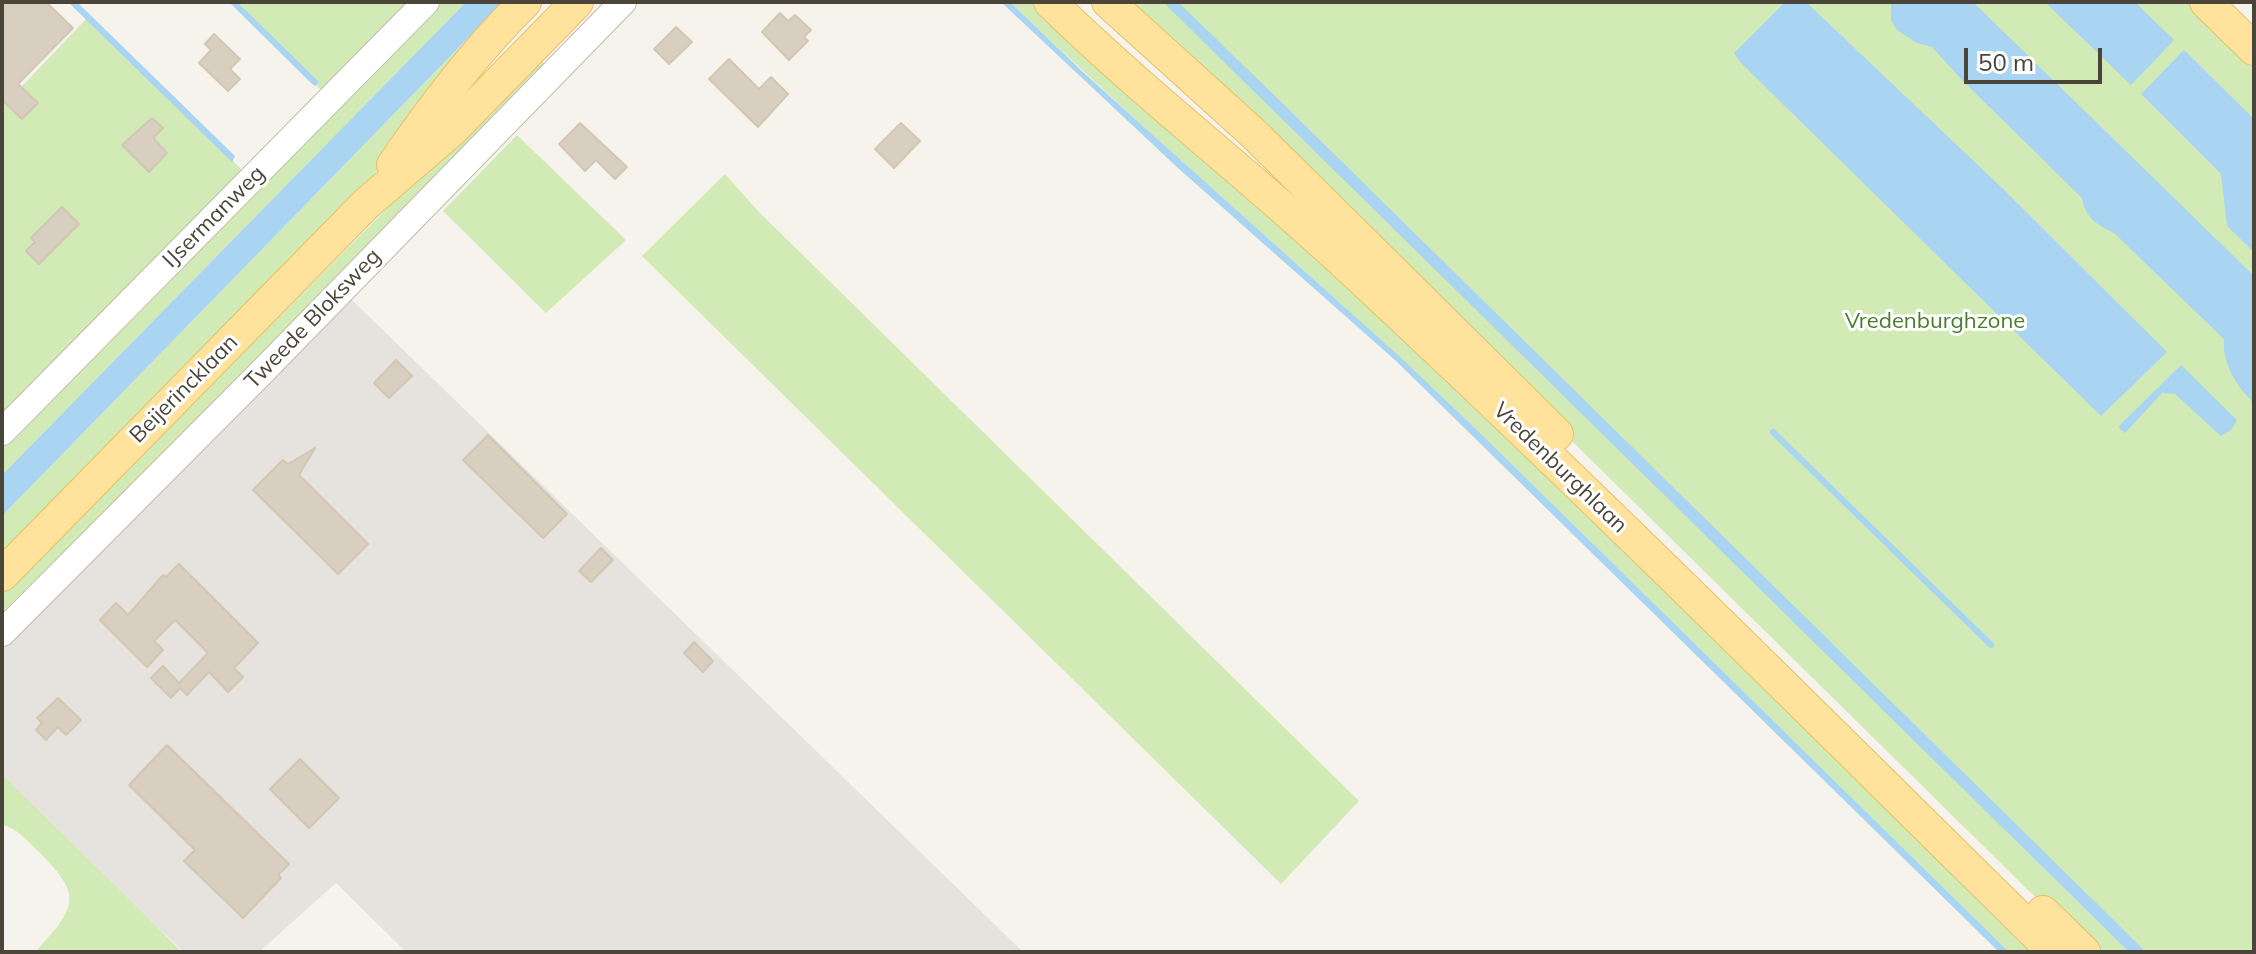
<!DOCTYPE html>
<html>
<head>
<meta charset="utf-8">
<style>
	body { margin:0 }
	#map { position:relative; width:2256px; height:954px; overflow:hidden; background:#f6f3ec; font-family:Mulish,sans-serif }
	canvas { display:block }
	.frame { position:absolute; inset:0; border:4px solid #4b4439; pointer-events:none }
	.scale { position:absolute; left:1964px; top:48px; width:138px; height:36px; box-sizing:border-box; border:4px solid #4b4439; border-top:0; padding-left:10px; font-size:24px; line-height:28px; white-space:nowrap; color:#4b4439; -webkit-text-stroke:6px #fff; paint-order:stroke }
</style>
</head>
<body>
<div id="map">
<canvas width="2256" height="954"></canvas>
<div class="frame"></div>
<div class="scale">50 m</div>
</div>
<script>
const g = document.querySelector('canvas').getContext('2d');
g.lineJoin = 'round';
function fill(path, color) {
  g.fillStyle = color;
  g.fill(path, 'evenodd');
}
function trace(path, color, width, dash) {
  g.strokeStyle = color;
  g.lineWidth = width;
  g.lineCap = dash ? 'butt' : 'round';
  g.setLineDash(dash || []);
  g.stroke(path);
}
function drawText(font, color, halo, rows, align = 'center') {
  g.font = font + ' Mulish,sans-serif';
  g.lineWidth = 6;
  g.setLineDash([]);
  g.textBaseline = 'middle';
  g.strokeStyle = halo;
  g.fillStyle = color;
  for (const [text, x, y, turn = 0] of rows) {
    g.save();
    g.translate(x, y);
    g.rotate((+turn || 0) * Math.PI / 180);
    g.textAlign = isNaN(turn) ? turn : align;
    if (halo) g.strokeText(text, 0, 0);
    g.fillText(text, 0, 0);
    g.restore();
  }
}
const industrial = new Path2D(`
	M351,299L1023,952H406L336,883L259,952H184L2,782V635Z`);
const green = new Path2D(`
	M233,2H408L326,95Z
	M437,2H466L2,475V444Z
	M503,2L445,85L362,190L2,554V516Z
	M1010,2H1046L1228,170L2046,952H2009L1474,427C1322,282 1161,147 1010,2Z
	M1126,2H2191L2254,64V952H2135L2013,838L2129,952H2091Z
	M88,17L247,175L8,418L2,412V107Z
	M543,62L548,67L2,622V595L485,110Z
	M517,135L626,240L546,313L443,211Z
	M725,174L759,212L1359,801L1281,884L642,256Z
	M2,775L159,929L182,952H35C77,907 84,896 37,850C26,840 17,828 2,825Z`);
const water = new Path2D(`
	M68,2H77L235,156L232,162Z
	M229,2H237L319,82L315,86L311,83Z
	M466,2H503L2,516V475Z
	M1001,2H1010L1084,73L1398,355L1474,427L2009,952H1999L1395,360L1179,169Z
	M1163,2H1178L1274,95L2146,952H2129Z
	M1785,2H1806L2001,187L2167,352L2101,416L1741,63L1734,53Z
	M1891,2H1973L2254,276V403C2236,386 2222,363 2224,339L2114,233C2096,224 2086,219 2082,198L1962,80L1932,47L1917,43L1897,30L1891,20Z
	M2048,2H2135L2174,40L2131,85L2047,4Z
	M2184,50L2254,119V252L2227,226L2221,174L2141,94Z
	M2181,365L2237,420L2231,430L2221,436L2175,394L2162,393L2125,433L2118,427Z`);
const stream = new Path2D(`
	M1773,432L1991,645`);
const building = new Path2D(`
	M2,2H46L73,28L18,84L38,103L22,119L2,100Z
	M780,13L788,21L795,15L811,30L804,37L808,41L789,60L762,32Z
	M676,27L692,42L669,64L654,49Z
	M214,34L240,59L230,69L240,79L228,91L199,63L211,50L205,44Z
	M729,59L759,89L771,77L788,94L758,127L709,79Z
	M152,118L163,128L153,138L167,153L149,172L122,145Z
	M580,123L627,167L615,179L596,160L585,171L559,144Z
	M901,123L920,141L894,168L875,149Z
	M62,207L79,224L39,264L26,251L35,242L31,238Z
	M396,360L412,376L389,398L374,383Z
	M488,435L567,514L543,538L463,460Z
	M315,448L299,475L368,544L338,574L253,490L283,460L288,464Z
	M601,548L613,560L591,582L579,571Z
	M179,564L258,643L234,668L243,677L228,692L209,672L187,695L180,688L171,698L151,678L163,666L179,683L208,653L175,620L154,641L163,650L147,667L100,620L116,603L128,615L163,575L166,577Z
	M694,642L713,661L703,672L684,653Z
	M58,698L81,720L66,735L58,727L46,740L36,730L42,723L37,718Z
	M167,745L289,864L278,875L281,878L243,918L184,861L195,850L129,785Z
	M300,759L339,798L309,828L270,789Z`);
const minor = new Path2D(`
	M2,432L426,2
	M2,633L262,372L623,2`);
const major = new Path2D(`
	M1050,2C1143,93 1246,172 1341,260C1584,485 1818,720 2054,952
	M1108,2L1254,134L1557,434
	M2206,2L2254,49
	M393,165C432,108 475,51 525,2
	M2,575L366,204L452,130L577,2
	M2043,912L2084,952`);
const streetNames = [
	["IJsermanweg",214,217,-45],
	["Tweede Bloksweg",313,319,-46],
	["Beijerincklaan",184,389,-45],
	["Vredenburghlaan",1560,468,44]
];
const parkNames = [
	["Vredenburghzone",1935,321]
];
fill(industrial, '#e6e2dd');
fill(green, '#d2eab5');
fill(water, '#a9d4f2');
trace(stream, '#a9d4f2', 6);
fill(building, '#d8cfc1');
trace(building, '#d3c7b4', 2);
trace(minor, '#c2bbae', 28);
trace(major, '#e6c16a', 34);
trace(minor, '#fff', 26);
trace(major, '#ffe39c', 32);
drawText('22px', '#4b4439', '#fff', streetNames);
drawText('22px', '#4a7f2a', '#fff', parkNames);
</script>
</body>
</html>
